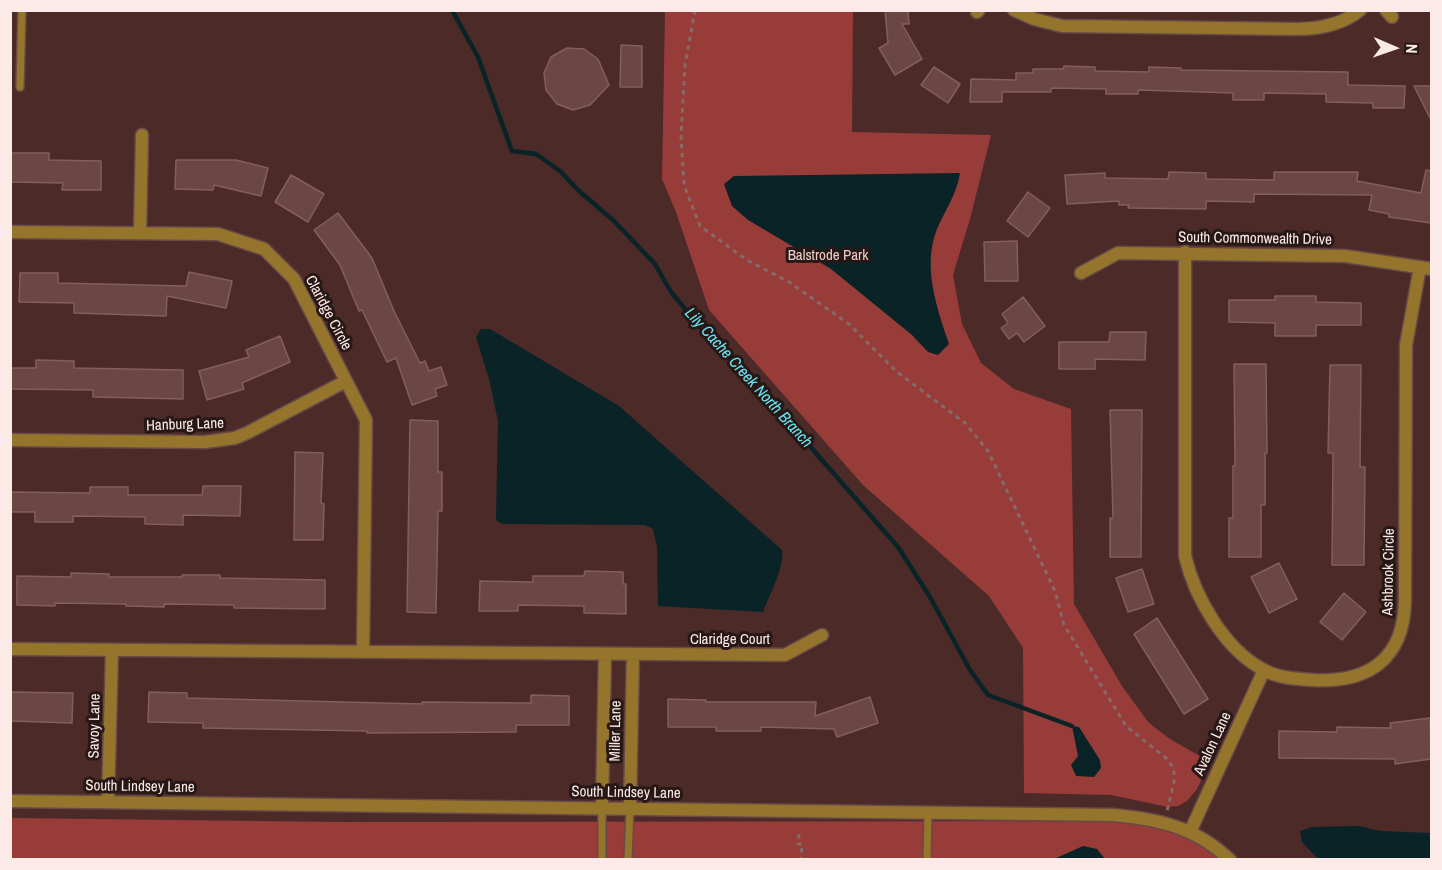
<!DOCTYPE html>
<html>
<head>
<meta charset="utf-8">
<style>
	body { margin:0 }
	#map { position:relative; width:1442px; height:870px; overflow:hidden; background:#4b2a28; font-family:"Archivo Narrow",sans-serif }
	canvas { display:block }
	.frame { position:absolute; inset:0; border:12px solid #fceae8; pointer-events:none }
	.north { position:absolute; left:1364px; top:18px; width:60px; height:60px; -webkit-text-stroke:4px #271816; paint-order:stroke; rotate:92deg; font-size:16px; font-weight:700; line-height:24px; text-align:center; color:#fceae8 }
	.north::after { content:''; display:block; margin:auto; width:21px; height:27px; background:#fceae8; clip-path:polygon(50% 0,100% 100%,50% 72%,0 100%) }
</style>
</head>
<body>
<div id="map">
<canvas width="1442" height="870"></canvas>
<div class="frame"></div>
<div class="north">N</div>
</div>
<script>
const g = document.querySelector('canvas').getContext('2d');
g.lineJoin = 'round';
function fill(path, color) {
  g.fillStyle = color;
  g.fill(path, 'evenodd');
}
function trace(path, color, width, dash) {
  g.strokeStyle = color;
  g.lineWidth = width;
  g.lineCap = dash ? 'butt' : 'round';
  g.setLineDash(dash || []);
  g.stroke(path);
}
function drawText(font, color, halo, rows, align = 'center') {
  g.font = font + ' "Archivo Narrow",sans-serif';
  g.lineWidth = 6;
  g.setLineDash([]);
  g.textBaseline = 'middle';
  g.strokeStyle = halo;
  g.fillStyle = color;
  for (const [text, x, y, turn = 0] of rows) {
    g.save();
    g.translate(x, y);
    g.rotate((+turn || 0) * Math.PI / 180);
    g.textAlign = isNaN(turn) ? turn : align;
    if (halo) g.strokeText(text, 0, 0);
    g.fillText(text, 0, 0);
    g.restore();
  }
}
const green = new Path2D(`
	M665,11H853L852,132L991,135L970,219L953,275L962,324L981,363L1014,389L1071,409L1074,604L1122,686L1149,723L1170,739L1210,762L1197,789L1187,801L1178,806L1168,807L1111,795L1024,793L1023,648L989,596L863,485L709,310L676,212L662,179Z
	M11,818L340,822L1158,821L1229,860H11Z`);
const water = new Path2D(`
	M960,173C957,194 945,210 937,229C922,267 937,308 949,344L938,355L928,352L912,335L831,269L748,220L732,206L724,184L734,176Z
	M481,329H490L619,406L782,550C785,566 769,596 763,612L658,606L657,547L653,529L645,525L502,524L496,520L498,421L489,379L476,337Z
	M1072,726L1079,727L1100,760L1101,768L1094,777L1076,776L1071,765L1078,756Z
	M1358,826L1380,831L1431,833V859H1318L1302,842L1300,831L1312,827Z
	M1083,846L1097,849L1105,859H1054Z`);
const stream = new Path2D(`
	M452,10L478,57L512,151L536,154L560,171L579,191L613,220L655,264L671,292L706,334L731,356L898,547L930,597L970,670L988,695L1072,726`);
const building = new Path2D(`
	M885,10H908L909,24H902L922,59L895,75L879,48L888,43Z
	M621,45L642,46V87H620Z
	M567,48L584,49L598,59L609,85L590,105L573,110L557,104L546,90L544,73L551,57Z
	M1064,66L1095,67V71L1149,72V67L1181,68V70L1348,72V85L1405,86L1404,108H1373V103L1326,102V94L1264,93V100H1233V93L1138,90V94H1106V89L1051,88V92H1002V102H970L971,79L1016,80V73H1033V69H1063Z
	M934,67L960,84L948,103L921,85Z
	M1414,86H1431V120Z
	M11,153H49V160L101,161V190H62L63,183L10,182Z
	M176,160H236L268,168L261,196L214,185L213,190L175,189Z
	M1426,170L1431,171V223L1389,217V214L1369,210L1372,195L1254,194V202L1206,201V209L1128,208L1129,205H1119V201L1067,204L1065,175L1105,173V178L1168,179L1169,172L1206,173V179L1274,180V172H1358L1357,181L1421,193Z
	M291,175L324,194L308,222L275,202Z
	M1028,192L1050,208L1028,237L1007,221Z
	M338,213L372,258L394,311L420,363L425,361L429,371L441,367L447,385L435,389L437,396L412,405L396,358L387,362L362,310L359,311L340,265L314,230Z
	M1017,241L1018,281H985L984,242Z
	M189,272L232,281L226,308L167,296L166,316L74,313V303L19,302L20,273H58V283L186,286Z
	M1275,296H1316V302L1361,303V325H1316V336H1275V323L1229,322V300H1275Z
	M1023,297L1045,326L1024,342L1017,333L1009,339L1001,328L1008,323L1002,314Z
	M1110,332H1146L1145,360L1095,359V369H1059V342H1109Z
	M280,336L290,362L242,383L244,389L207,400L199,371L249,357L246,350Z
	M36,360L74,361V368L183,370V399L93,397V390L10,389V368H36Z
	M1234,364H1266L1267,453H1265V505H1261V557H1229V518H1233V466H1235Z
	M1330,365H1361L1360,467H1365L1364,565H1332L1333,453H1328Z
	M1110,410H1142L1141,557H1110V518H1113Z
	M410,420L438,421V472H442V511H438L436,613L407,612Z
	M295,452L323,453L321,503L324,504L323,540H294Z
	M203,486H241L240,516L183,515V525L145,524V517L73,516V522H35V512H10V492L90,493V487H128V495H202Z
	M1279,563L1297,599L1269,613L1251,577Z
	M1142,569L1154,604L1128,612L1116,578Z
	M585,571L623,572V584H626V614L584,613V606L518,605V611H479L480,581L533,582V576H584Z
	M71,573L109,574V577H182V575H220V578L325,580V609L234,608V605L164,604V607L126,606V604L55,603V606L17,605V576L71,577Z
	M1344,593L1366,612L1342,640L1320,622Z
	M1157,618L1208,699L1184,714L1134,634Z
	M10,692L73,693L72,723L10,721Z
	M149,692L187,693V698L422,704V702L531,703V695L569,696V725H516V732L367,733V731L203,728V723L148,722Z
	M870,697L878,723L837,737L834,729L761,727V731H716V727H668V699L706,700V702H816L815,716Z
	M1430,718L1431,759L1395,764V759L1279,758V731L1337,732V727L1391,728L1390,723Z`);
const path = new Path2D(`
	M695,10L685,65L681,136L684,185L700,226L747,260L789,282L849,324L897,372L965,423L988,451L1055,591L1064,625L1126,726L1166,758L1174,769V783L1167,811
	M799,834L798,844H802L801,860`);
const lane = new Path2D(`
	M20,87L22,10
	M602,860V808
	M628,860L630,808
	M927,860L928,813`);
const street = new Path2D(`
	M1014,10L1034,19L1062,26L1297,29C1319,29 1343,24 1360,10
	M1386,10L1392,17
	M977,12L979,10
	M10,232L218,234L264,249L294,279L366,420L363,652
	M140,233L142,135
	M1185,252V556C1195,598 1225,650 1264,670C1278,678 1297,679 1313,680C1369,683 1404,659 1405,600L1406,345L1420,267
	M1081,273L1118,253L1345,256L1432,269
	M10,440L205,442L235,438L247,433L346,381
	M10,649L785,655L822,635
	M10,801L1113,815C1158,819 1196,827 1230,860
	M108,802L112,651
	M602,808L605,654
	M630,808L633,654
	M1190,832L1264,670`);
const streetNames = [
	["South Commonwealth Drive",1255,239,1],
	["Claridge Circle",328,313,62],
	["Hanburg Lane",185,425,-2],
	["Ashbrook Circle",1389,572,-89],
	["Claridge Court",730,640],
	["Savoy Lane",95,726,-89],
	["Miller Lane",616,731,-89],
	["Avalon Lane",1213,744,-65],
	["South Lindsey Lane",140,787,1],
	["South Lindsey Lane",626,793,1]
];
const parkNames = [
	["Balstrode Park",828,256]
];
const waterNames = [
	["Lily Cache Creek North Branch",748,378,48]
];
fill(green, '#983c39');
fill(water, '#092326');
trace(stream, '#092326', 4.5);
fill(building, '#6b4744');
trace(building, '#845e5b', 1.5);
trace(lane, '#674947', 10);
trace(street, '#674947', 15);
trace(path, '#866a68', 3, [4.5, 4.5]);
trace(lane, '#95752c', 7);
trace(street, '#95752c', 12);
drawText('15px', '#fceae8', '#271816', streetNames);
drawText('15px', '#edccc8', '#271816', parkNames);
drawText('italic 16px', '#68e7f4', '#271816', waterNames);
</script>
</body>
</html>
